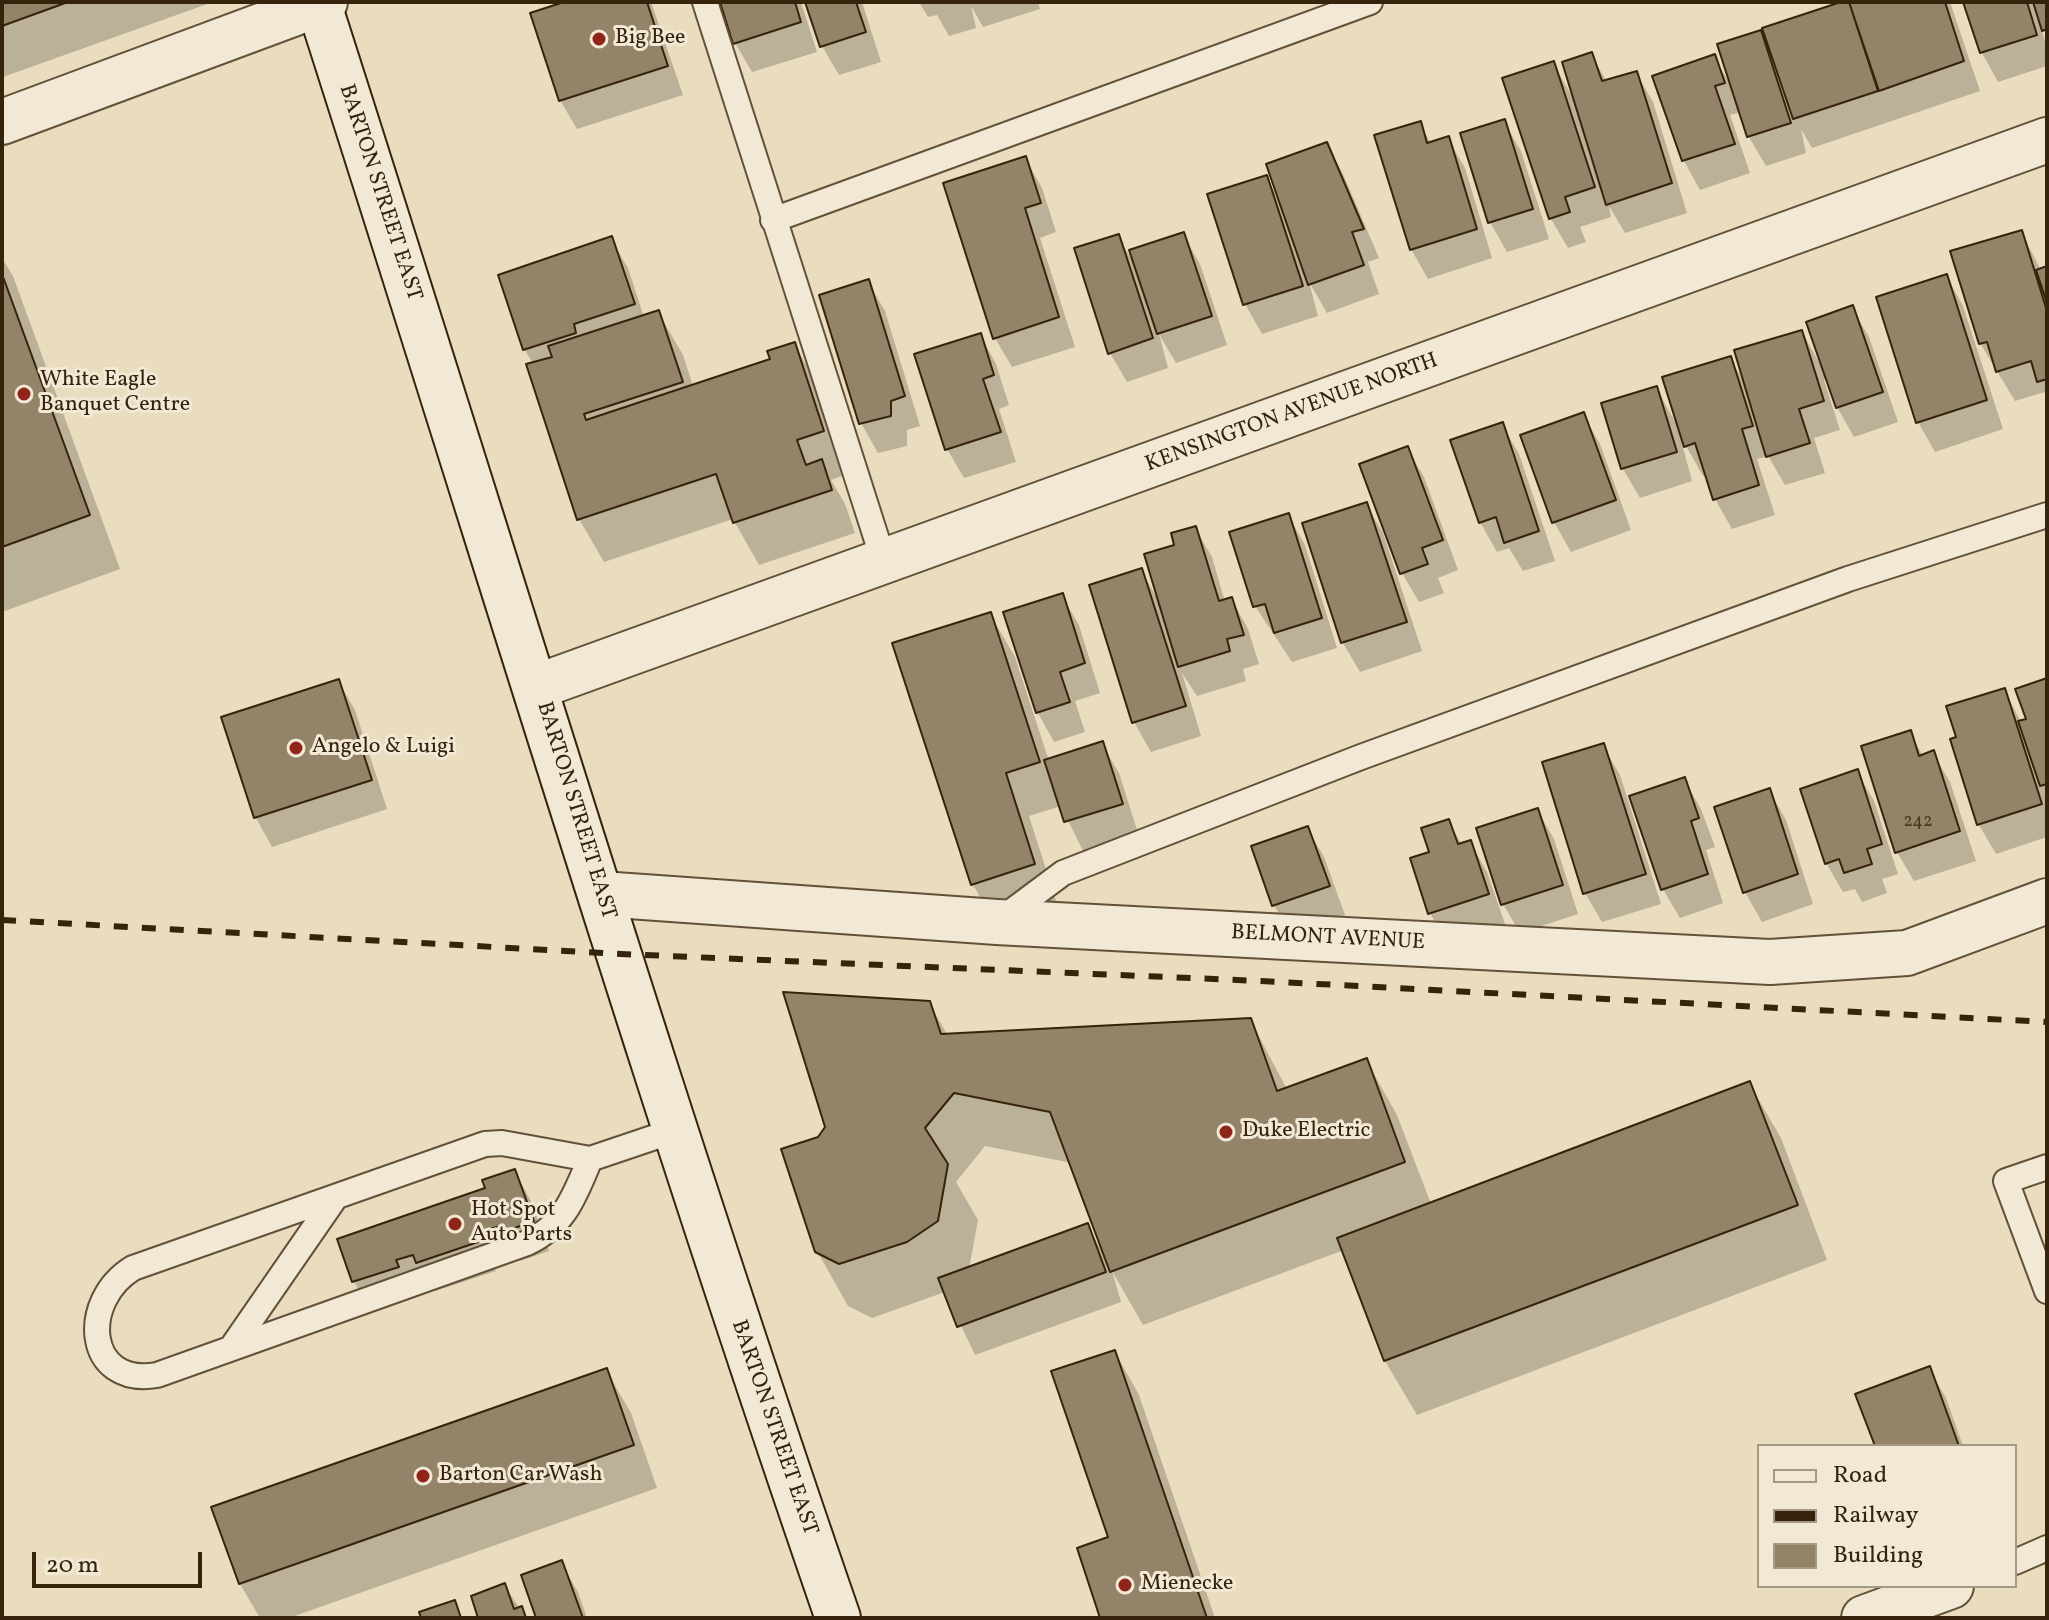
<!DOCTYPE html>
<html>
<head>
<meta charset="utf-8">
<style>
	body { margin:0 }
	#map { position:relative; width:2049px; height:1620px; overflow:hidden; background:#eadcbe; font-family:Vollkorn,serif }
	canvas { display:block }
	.frame { position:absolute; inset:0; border:4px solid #35230b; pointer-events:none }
	.legend { position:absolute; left:1757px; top:1444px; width:260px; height:144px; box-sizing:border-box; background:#f1e8d5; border:2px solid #a69984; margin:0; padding:10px 14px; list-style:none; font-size:24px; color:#35230b }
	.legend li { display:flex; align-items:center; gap:16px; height:40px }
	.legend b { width:40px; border:2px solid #a69984 }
	.scale { position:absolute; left:32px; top:1552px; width:170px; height:36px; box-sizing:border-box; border:4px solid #35230b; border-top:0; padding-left:10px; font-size:24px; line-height:28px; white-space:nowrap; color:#35230b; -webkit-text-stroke:6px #f1e8d5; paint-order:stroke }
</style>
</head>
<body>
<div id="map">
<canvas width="2049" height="1620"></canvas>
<div class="frame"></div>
<ul class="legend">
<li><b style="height:10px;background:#f1e8d5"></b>Road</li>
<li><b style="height:10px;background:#35230b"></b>Railway</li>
<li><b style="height:22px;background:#938368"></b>Building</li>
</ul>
<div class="scale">20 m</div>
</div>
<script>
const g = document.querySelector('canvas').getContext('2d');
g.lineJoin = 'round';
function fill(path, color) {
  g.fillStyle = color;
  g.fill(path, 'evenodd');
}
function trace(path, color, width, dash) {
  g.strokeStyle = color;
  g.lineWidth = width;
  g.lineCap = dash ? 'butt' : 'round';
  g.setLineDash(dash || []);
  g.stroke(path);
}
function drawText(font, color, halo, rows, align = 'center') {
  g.font = font + ' Vollkorn,serif';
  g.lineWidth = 6;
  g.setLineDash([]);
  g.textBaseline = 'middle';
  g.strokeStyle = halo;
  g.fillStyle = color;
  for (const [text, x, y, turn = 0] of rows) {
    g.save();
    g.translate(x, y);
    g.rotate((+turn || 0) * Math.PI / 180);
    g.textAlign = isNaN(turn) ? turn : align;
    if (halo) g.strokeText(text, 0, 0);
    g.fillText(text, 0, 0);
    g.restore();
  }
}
const shadow = new Path2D(`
	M2,2H213L3,77Z
	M570,2H651L683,95L577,129L560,100Z
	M722,2H801L817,52L752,72L735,43Z
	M807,2H862L881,62L839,75L822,46Z
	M919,2H1038L1040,9L983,27L971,6L976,28L949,36L937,15L928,17Z
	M1847,2H1950L1980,91L1812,148L1801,129L1806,153L1766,166L1749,137L1741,112L1730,115L1750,173L1700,190L1684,161L1654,77L1714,57L1730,84L1720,46Z
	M1965,2H2047V35L2041,28L2047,47V66L1998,82L1982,53Z
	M1591,55L1607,82L1636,73L1653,102L1687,213L1625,233L1609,206L1611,217L1580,227L1586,242L1568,248L1551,219L1505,79L1553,63L1574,100Z
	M1504,122L1521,151L1549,239L1507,252L1490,222Z
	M1420,123L1431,144L1448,139L1465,168L1492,258L1428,279L1411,249Z
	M1326,145L1343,174L1379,258L1368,262L1379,294L1327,313L1309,282L1318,316L1262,334L1245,304L1266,177L1278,197Z
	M1025,158L1042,188L1056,232L1040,238L1075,347L1012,367L995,338Z
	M2021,232L2041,270L2047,268V395L2045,392L2015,401L1980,343Z
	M1183,234L1200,264L1227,345L1176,363L1159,334L1168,368L1127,382L1110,353L1118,236L1133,262Z
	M611,239L628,268L644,317L658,312L683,355L693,386L772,360L794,344L819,387L847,474L831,480L845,504L855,533L759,565L733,519L604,562L579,519L533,364L525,350L500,276Z
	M2,258L13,276L120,569L2,612Z
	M1947,277L1963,306L2003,429L1935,452L1918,422Z
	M868,282L885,311L920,426L907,430V446L878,453L861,423Z
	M1852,308L1869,337L1898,422L1854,437L1837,407L1828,379L1824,380L1840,430L1814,438L1825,473L1785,485L1768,456L1757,459L1775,515L1732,529L1715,499L1707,474L1703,476L1686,446L1665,378L1730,358L1744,382L1802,332L1821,366Z
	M980,335L996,364L1009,405L999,409L1016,462L964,478L947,449Z
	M1656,388L1677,425L1692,481L1640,498L1623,469L1604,404Z
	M1583,415L1600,444L1631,530L1571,552L1554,522L1523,436Z
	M1502,425L1519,454L1555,561L1523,571L1509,548L1497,552L1480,522Z
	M1407,448L1424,477L1458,570L1438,578L1444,593L1419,602L1402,573Z
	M1366,504L1383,533L1422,651L1360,672L1343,643L1304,525Z
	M1288,515L1305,545L1337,648L1292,662L1255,606Z
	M1195,528L1212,557L1225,602L1232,600L1248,629L1259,664L1243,669L1246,681L1197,696L1182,673L1201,736L1151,752L1134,722L1091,586L1141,570L1157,598L1176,546Z
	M1062,596L1079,625L1100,693L1075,701L1085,732L1054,742L1038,713L1006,613Z
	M990,614L1015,657L1049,761L1102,744L1119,773L1138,833L1083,851L1061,806L1029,816L1058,907L998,927L973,885L895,645Z
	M2047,680V837L1996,854L1979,825L1952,741L1959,738L2004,690L2021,722L2028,720Z
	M338,681L355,710L387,809L272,847L256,818L224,718Z
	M1910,733L1923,756L1933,753L1950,782L1976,861L1914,881L1897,852Z
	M1603,746L1620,775L1661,904L1602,922L1585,893Z
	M1857,772L1874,801L1898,874L1882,879L1887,893L1862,902L1855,889L1843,892L1826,863Z
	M1684,779L1701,809L1715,847L1706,850L1723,903L1680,918L1663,889Z
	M1769,790L1786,820L1813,904L1762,922L1745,892L1716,808Z
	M1537,810L1554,839L1578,914L1520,933L1503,904Z
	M1448,821L1462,845L1470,842L1487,872L1505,924L1447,943L1430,913L1431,853Z
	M1307,828L1324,857L1345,915L1291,934L1274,905Z
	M929,1003L948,1036L1250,1020L1287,1089L1366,1060L1397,1115L1431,1204L1749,1083L1781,1138L1827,1260L1417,1415L1385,1361L1344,1250L1143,1325L1112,1271L1121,1302L975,1355L945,1292L872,1318L848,1306L817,1251L819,1138ZM985,1146L1072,1163L1103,1253L1087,1225L969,1269L978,1220L956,1182Z
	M514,1171L531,1201L549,1251L520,1261L517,1255L492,1263L496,1271L435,1291L431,1284L412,1290L414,1296L371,1311L354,1282L340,1240L487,1190Z
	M1115,1352L1139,1395L1215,1618H1103L1111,1538Z
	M1929,1369L1946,1398L1963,1446H1877Z
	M606,1370L631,1413L657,1488L289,1618H260L240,1584L214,1508Z
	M561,1563L578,1592L587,1618H538Z
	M504,1586L527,1618H480Z`);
const building = new Path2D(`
	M2,2H68L2,26Z
	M564,2H647L668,66L559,101L530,13Z
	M720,2H795L801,22L733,44Z
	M805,2H856L866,32L820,47Z
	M1841,2H1849L1878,91L1793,119L1762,28Z
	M1849,2H1945L1964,61L1879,91Z
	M1963,2H2027L2037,35L1980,53Z
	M2033,2H2047V29L2042,31Z
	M1761,30L1791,123L1747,137L1717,44Z
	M1592,52L1602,81L1637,71L1672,183L1606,205L1562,62Z
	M1715,54L1725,83L1715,86L1735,144L1682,161L1652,76Z
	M1554,61L1595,187L1565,197L1570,212L1549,219L1502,78Z
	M1505,119L1533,209L1488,223L1460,133Z
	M1421,121L1427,143L1449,136L1477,229L1410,250L1374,135Z
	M1327,142L1364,229L1352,232L1364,265L1308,285L1266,164Z
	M1026,156L1041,203L1025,208L1059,317L993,339L943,183Z
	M1267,175L1303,286L1243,305L1207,194Z
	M2022,230L2047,311V379L2037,382L2031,361L1996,372L1987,342L1979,344L1950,251Z
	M1184,232L1212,316L1157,334L1129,250Z
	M1119,234L1153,338L1108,354L1074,248Z
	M612,236L635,304L574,324L576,333L523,350L498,275Z
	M2047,266V303L2036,270Z
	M2,274L90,515L2,547Z
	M1947,274L1987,400L1916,423L1876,297Z
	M869,279L905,396L891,401V416L859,424L819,295Z
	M1853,305L1883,392L1836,408L1806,322Z
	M659,310L683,382L584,414L586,420L770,359L767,351L795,342L824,431L797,440L806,465L822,459L832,490L733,523L716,474L577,520L526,364L552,357L548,346Z
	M1802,330L1824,401L1799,409L1810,443L1766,457L1734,350Z
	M981,333L994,375L983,379L1001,432L945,450L914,354Z
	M1731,356L1753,426L1742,429L1759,485L1713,500L1695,443L1684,447L1662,377Z
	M1657,386L1677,452L1621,469L1601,403Z
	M1584,412L1616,500L1552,523L1520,435Z
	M1503,422L1539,531L1504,543L1496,517L1479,523L1450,440Z
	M1408,446L1443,540L1422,548L1428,564L1400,574L1359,464Z
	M1367,502L1407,622L1341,643L1302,523Z
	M1289,513L1322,618L1274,633L1265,604L1253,607L1229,532Z
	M1196,526L1219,601L1232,597L1244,635L1227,639L1230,651L1178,667L1144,554L1174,545L1171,533Z
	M1142,568L1186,706L1132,723L1089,585Z
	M1063,593L1085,663L1060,672L1070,702L1036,713L1003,612Z
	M991,612L1040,762L1006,773L1035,864L971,885L892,643Z
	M2047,678V784L2040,786L2018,721L2026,719L2015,689Z
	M339,679L372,780L254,818L221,717Z
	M2005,688L2042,804L1977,825L1950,739L1956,737L1946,706Z
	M1911,730L1919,756L1934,750L1960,831L1895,853L1861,746Z
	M1103,741L1123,804L1064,822L1044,760Z
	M1604,743L1646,874L1583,894L1542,762Z
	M1858,769L1882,844L1867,849L1872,864L1844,873L1839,859L1825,864L1800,789Z
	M1685,777L1699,818L1691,821L1708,874L1661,890L1629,796Z
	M1770,788L1798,874L1743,893L1714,807Z
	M1538,808L1563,885L1501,905L1476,828Z
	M1449,819L1458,844L1471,840L1489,894L1428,914L1410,858L1429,852L1421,828Z
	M1308,826L1330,886L1272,906L1251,846Z
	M783,992L930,1001L941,1034L1251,1018L1277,1091L1367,1058L1405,1162L1110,1272L1050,1112L954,1093L925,1128L948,1164L938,1221L907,1242L839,1264L815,1252L781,1149L818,1137L825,1127Z
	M1750,1081L1798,1205L1384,1361L1337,1238Z
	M515,1169L534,1221L501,1233L500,1226L477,1233L481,1241L416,1263L413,1255L396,1260L399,1267L352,1282L337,1239L485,1188L482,1180Z
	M1088,1223L1106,1272L957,1327L938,1278Z
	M1115,1350L1207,1618H1100L1077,1548L1108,1537L1051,1371Z
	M1930,1366L1959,1446H1875L1855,1394Z
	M607,1368L634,1445L239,1584L211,1507Z
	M562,1560L583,1618H536L521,1575Z
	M505,1583L514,1609L522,1606L526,1618H478L471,1596Z
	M455,1600L461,1618H421L419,1612Z`);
const service = new Path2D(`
	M705,2L884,562
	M773,220L1370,2
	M1000,920L1063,873L1361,757L1848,579L2047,515
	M590,1159C575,1195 565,1225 527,1243L157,1375C85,1387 79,1301 133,1268L485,1144L502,1143L590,1159L673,1131
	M2047,1167L2006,1181L2047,1291
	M232,1347L335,1198
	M2015,1562L2047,1548`);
const minor = new Path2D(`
	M2,122L325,2
	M536,687L2047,140
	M601,894L997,922L1770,962L1907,953L2047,901
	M1864,1618L1951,1586`);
const secondary = new Path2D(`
	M318,2C491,541 653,1083 838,1618`);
const rail = new Path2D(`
	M2,920L621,954L1261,981L2047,1022`);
const markers = [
	[599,39,8,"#8f2418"],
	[24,394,8,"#8f2418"],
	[296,748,8,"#8f2418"],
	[1226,1132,8,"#8f2418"],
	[455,1224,8,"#8f2418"],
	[423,1476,8,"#8f2418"],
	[1125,1585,8,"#8f2418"]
];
const numberNames = [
	["242",1918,823]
];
const poiNames = [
	["Big Bee",615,39],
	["White Eagle",40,381],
	["Banquet Centre",40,406],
	["Angelo & Luigi",312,748],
	["Duke Electric",1242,1132],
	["Hot Spot",471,1211],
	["Auto Parts",471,1236],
	["Barton Car Wash",439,1476],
	["Mienecke",1141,1585]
];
const streetNames = [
	["BARTON STREET EAST",379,193,72],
	["KENSINGTON AVENUE NORTH",1292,414,-20],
	["BARTON STREET EAST",575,811,73],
	["BELMONT AVENUE",1328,939,3],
	["BARTON STREET EAST",773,1428,71]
];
fill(shadow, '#0003');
fill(building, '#938368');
trace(building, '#35230b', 2);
trace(service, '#625138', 28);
trace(minor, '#625138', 48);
trace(secondary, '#35230b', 48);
trace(service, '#f1e8d5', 24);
trace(minor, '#f1e8d5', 44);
trace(secondary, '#f1e8d5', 44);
trace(rail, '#35230b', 6, [14, 14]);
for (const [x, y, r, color] of markers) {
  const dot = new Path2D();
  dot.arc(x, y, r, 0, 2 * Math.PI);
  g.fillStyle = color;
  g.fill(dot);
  trace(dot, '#f1e8d5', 3);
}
drawText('18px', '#4c3b22', null, numberNames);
drawText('22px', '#35230b', '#f1e8d5', poiNames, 'left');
drawText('22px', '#35230b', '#f1e8d5', streetNames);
</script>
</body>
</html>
